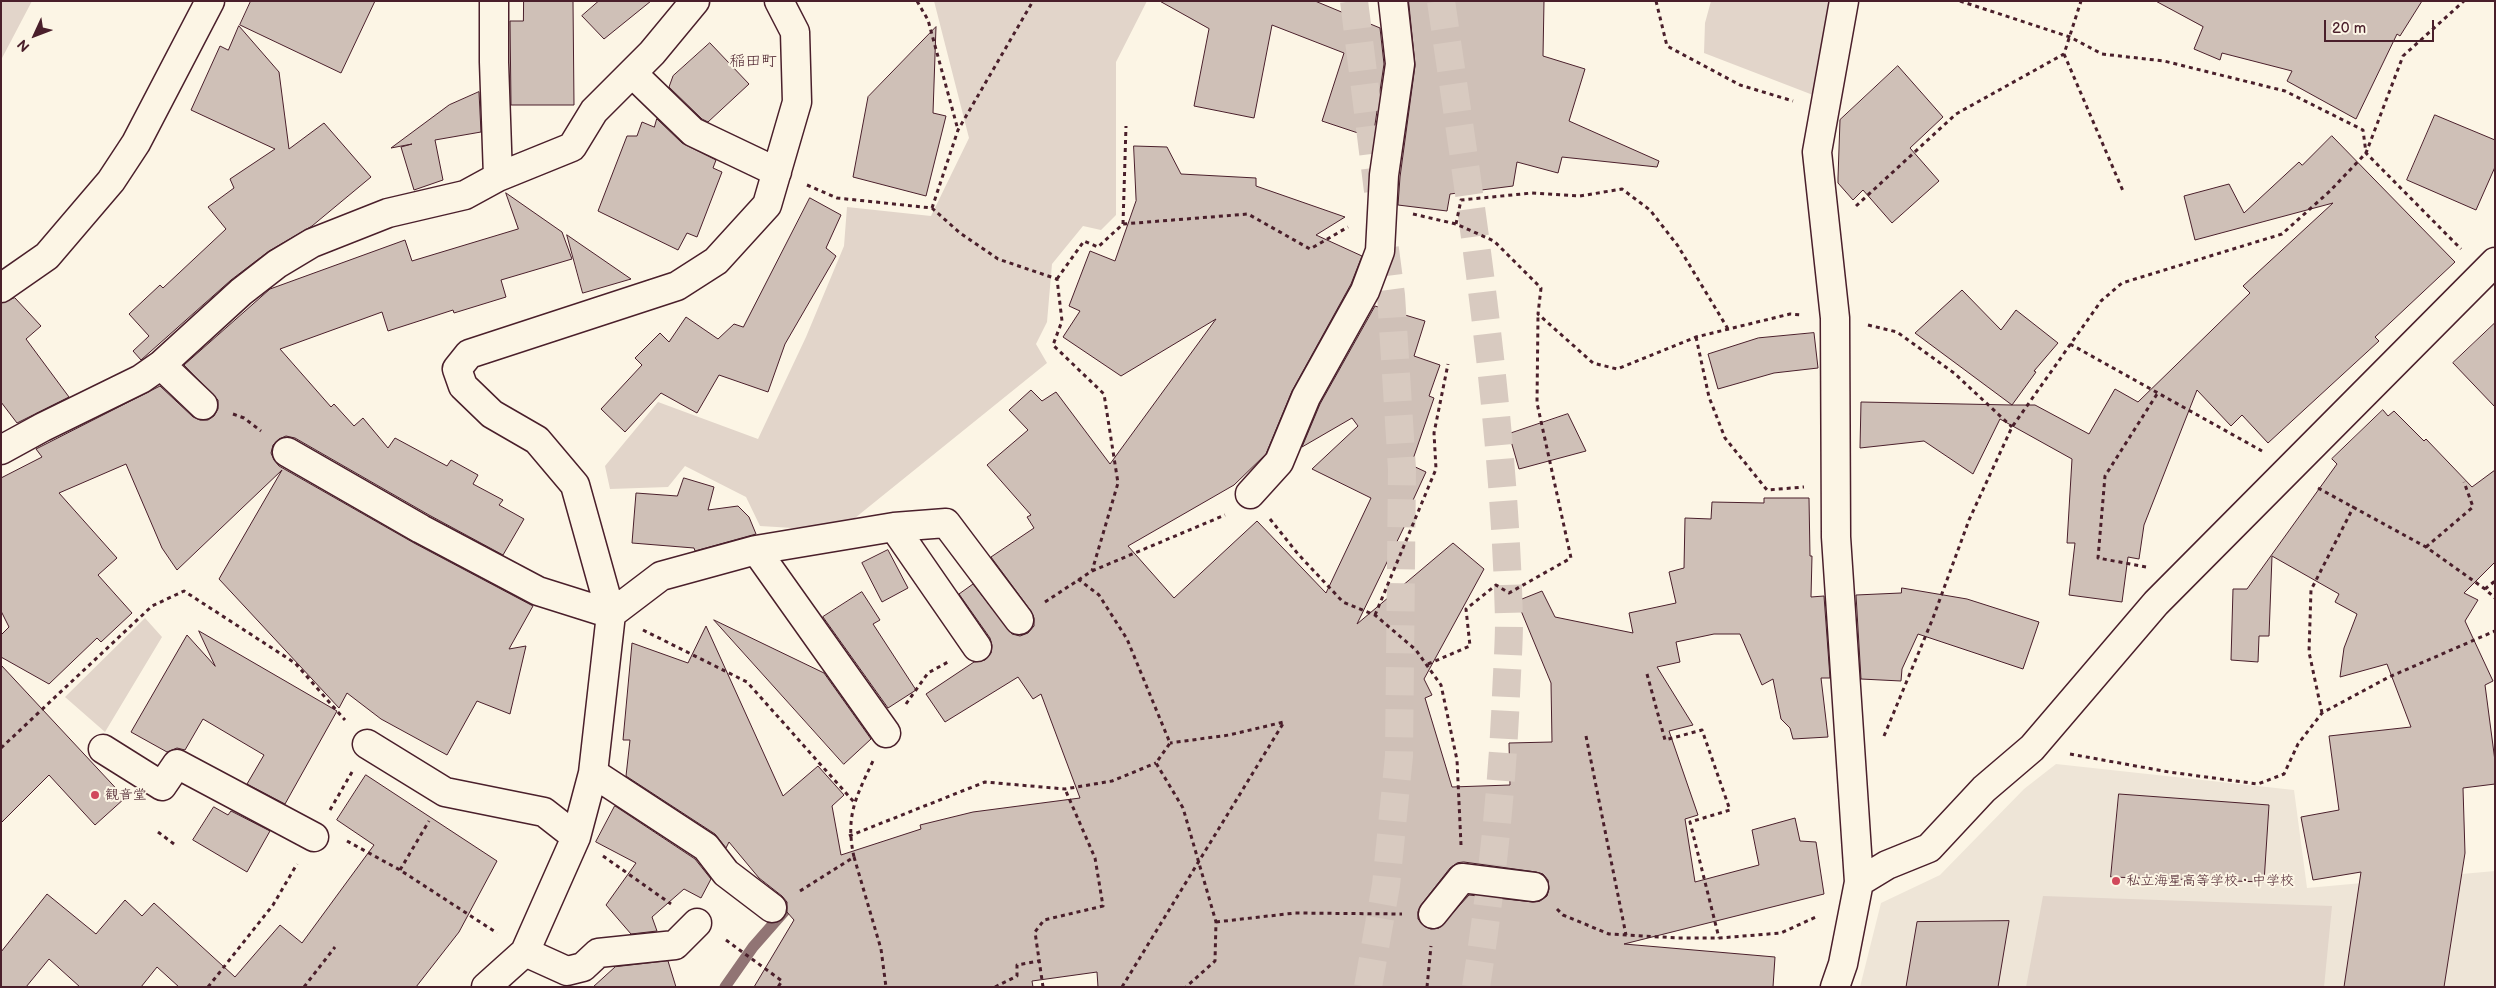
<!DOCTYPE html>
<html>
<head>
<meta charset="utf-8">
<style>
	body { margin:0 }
	#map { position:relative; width:2496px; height:988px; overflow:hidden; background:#fcf5e5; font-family:"Balsamiq Sans",sans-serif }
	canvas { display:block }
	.frame { position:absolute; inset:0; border:2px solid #4a1f2b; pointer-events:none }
	.north { position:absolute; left:10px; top:10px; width:50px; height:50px; -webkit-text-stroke:4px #fcf5e5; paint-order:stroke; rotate:227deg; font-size:14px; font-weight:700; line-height:20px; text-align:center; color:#4a1f2b }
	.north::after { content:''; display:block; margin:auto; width:18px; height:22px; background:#4a1f2b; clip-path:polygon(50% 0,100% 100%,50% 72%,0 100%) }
	.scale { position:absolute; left:2324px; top:20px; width:110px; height:22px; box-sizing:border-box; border:2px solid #4a1f2b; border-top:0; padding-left:6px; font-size:15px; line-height:18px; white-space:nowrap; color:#4a1f2b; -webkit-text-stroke:4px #fcf5e5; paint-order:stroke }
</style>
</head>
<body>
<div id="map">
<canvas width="2496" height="988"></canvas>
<div class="frame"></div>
<div class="north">N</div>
<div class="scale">20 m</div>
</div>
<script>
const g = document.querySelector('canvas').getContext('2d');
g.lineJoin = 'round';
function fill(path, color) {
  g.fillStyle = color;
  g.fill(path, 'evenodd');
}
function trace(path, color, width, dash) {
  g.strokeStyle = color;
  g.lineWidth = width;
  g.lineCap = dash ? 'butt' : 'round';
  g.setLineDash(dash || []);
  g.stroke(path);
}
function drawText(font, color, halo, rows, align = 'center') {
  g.font = font + ' "Balsamiq Sans","Klee One",sans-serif';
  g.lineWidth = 4;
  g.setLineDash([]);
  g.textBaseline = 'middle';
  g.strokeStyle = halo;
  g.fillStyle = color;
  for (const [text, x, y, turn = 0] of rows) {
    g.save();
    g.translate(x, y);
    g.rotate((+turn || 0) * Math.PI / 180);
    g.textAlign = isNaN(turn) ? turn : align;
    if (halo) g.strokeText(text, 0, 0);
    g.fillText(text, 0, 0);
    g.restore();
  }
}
const built = new Path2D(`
	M2056,764L2294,790L2307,888L2495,871V987H1860L1881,903L1940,875L2024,789Z`);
const green = new Path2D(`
	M1,1H32L1,60Z
	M934,1H1147L1116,62V215L1101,230L1083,226L1052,264L1047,322L1036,344L1047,363L850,522L793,528L760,526L746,497L685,466L668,487L610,489L605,466L658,402L758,439L806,337L844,246L847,207L931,216L969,138Z
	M1711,1H1836L1813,95L1704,53L1705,23Z
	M145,618L162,637L105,732L65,697Z
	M2043,896L2332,906L2324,987H2026Z`);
const stream = new Path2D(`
	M725,987L753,947L789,906`);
const building = new Path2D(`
	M251,1H375L341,73L240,25Z
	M524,1H573L574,105H511L510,21H523Z
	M599,1H651L604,39L582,16Z
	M1160,1H1315L1380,28L1384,64L1373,138L1322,121L1344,53L1272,25L1254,118L1194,106L1209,29Z
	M1409,1H1544L1543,56L1585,69L1569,121L1659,161L1657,167L1562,157L1558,173L1517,162L1513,186L1450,194L1447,211L1398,205L1400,177L1415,66Z
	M2156,1H2422L2400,36L2397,34L2356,119L2287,81L2292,71L2222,53L2220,60L2194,49L2203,27Z
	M239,26L279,72L289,149L324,123L371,177L312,226L269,251L231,280L141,360L133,351L149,336L129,314L160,285L163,288L226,229L208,207L234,188L230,179L275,149L191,110L220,46L228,50Z
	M936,27L933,113L946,116L926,196L853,177L868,97Z
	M710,43L749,84L708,122L702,119L669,87L673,76Z
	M1898,66L1943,117L1910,148L1939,181L1892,223L1863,190L1853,200L1838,183V178L1840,120Z
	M479,92L481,132L435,140L443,180L414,190L401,147L412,144L391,148L449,105Z
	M2435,115L2495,140V167L2476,210L2407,180Z
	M657,119L682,143L716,160L713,168L722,172L697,237L687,233L678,250L598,211L627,136H637L642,122L654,127Z
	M2332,136L2455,262L2375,337L2379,341L2268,443L2242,415L2231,426L2197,390L2144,525L2139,559L2128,557L2122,602L2069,595L2075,543H2067L2072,459L2000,419L1973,474L1924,441L1860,448L1861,402L2012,405L1915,333L1962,290L2001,330L2016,310L2058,343L2034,371L2036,372L2012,405H2035L2089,434L2115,389L2138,402L2250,293L2243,286L2333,203L2195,240L2184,196L2229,184L2244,213L2299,162L2302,165Z
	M1134,146L1167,147L1181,174L1256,178V186L1345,217L1316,235L1362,256L1351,284L1292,391L1266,454L1234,485L1128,546L1174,598L1257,521L1326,593L1371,498L1312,469L1358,426L1352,418L1302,447L1320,404L1375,306L1425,321L1414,356L1440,365L1429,396L1434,398L1411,465L1426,472L1402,524L1405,525L1357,624L1453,543L1484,569L1424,679L1432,695L1425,698L1452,787L1510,785L1509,743L1552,742L1551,683L1517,601L1542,591L1555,617L1633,633L1629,613L1676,603L1669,572L1684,568L1685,518L1711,519L1712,502L1764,503V498H1809L1810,556H1812L1811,597L1824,596L1830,678H1821L1828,737L1793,739L1790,728L1781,719L1773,679L1762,685L1740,634H1714L1676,642L1680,662L1657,667L1693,725L1669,731L1698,815L1685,819L1695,882L1759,865L1752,830L1795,818L1800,841L1816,842L1824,894L1624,944L1775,957L1773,987H1098L1097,972L1032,981L1033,987H754L794,920L787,912V902L782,896L759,878L729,842L726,848L715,834L626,776L630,740H623L632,643L688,663L706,626L783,796L818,766L844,795L832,806L841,855L921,829L920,825L973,812L1080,798L1041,694L1033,699L1018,677L945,722L926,694L974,662L985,660L991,653L992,645L990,638L959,594L973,584L1012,634L1020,636L1028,633L1034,626V618L1031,611L991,557L1034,528L1027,517L1031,515L987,465L1028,430L1009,410L1031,390L1042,401L1056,392L1110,464L1216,319L1121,376L1063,337L1080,311L1069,306L1090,251L1115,261L1136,201ZM1464,862L1536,872L1543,874L1548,880L1549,889L1547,896L1540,901L1533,902L1469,895L1439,928L1431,929L1424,926L1418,919V912L1421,905L1450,868L1457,863Z
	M506,193L562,232L572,259L501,280L506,297L454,313L453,310L388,331L382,312L280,349L331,407L334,404L354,426L363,418L388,448L395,438L447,466L451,460L478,475L473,484L503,500L499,505L524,519L503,555L429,515L295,438L286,436L279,439L273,445L271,453L274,460L279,466L414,543L533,606L509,649L526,646L510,714L477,701L447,755L381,719L347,693L339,708L219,579L282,470L177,570L162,548L126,464L59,493L117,558L98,575L132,613L101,642L97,638L49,684L1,657V635L9,627L1,611V478L42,457L36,449L160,386L193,417L200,420H208L214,416L218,409V400L184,365L270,289L405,240L412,261L518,229Z
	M810,198L841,215L826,248L836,256L785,344L768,392L719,375L697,413L661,393L625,432L601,409L642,365L635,358L660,333L669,342L686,317L718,339L734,324L743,327Z
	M567,235L631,279L583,293Z
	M15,298L41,326L26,339L69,397L17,423L1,402V303Z
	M2495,323V407L2453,363Z
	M1814,333L1818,368L1774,373L1718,389L1708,354L1758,338Z
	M2383,410L2388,416L2394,411L2424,441L2426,439L2472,487L2495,470V562L2464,593L2478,600L2465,621L2493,681L2485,685L2495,761V784L2463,788L2465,853L2444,987H2344L2361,872L2313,880L2301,817L2339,810L2329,736L2411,727L2387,664L2340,677L2344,648L2357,614L2335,602L2339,594L2272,556L2269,636H2259L2258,662L2231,660L2233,589H2247L2337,464L2332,459Z
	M1568,414L1586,451L1519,469L1509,434Z
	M684,478L714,487L708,510L738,506L749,517L756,534L695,551L694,548L632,543L636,493L677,496Z
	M888,550L908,588L882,602L862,563Z
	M1902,588L1967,599L2039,622L2023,669L1918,634L1902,669L1901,681L1861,679L1856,595L1901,593Z
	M862,592L880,620L873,624L916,690L888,708L823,617Z
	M714,620L824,673L871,739L844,764Z
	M199,631L337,711L285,804L247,784L264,755L203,719L185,750L177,748L167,752L131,732L187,635L215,666Z
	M1,665L125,798L95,825L49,775L1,823Z
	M366,775L497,861L459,932L416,987H179L157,967L141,987H80L49,959L26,987H1V952L47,894L96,934L125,900L142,916L154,903L235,977L280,925L302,943L374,845L337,820Z
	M2119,794L2269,805L2264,882L2111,877Z
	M615,806L695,859L711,879L701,898L684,889L652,917L657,931L631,934L606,905L636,863L596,842Z
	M214,807L228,815L231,811L270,831L247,872L193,840Z
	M2009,921L1998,987H1906L1917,922Z
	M668,961L676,987H593L615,967Z`);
const highwayTunnel = new Path2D(`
	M1354,1L1378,191
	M1441,1C1471,206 1504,413 1509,620C1509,645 1507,670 1506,695C1502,792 1491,890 1476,987
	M1368,987L1386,885L1399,756L1402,469L1391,295L1383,234`);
const path = new Path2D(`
	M917,1L928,20L958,130
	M1656,1L1667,46L1740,85L1793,101
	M1960,1L2070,37L2102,54L2164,61L2285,91L2363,130L2366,153L2461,249
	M2064,54L2123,191
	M807,185L837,198L932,208L960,233L998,259L1057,279L1062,321L1053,345L1104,394L1118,483L1092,571
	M1856,206L1956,114L2064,54L2081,1
	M932,208L958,130L1033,1
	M1413,214L1456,224L1494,241L1541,288L1538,314L1593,363L1617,369L1696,337L1790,314L1803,315
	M1123,224L1126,126
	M1456,224L1461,200L1532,193L1580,196L1622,189L1650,210L1678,246L1728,329
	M1057,279L1084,241L1098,247L1123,224L1248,214L1310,249L1348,227
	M1868,325L1897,332L1954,373L2012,427
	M1696,337L1709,397L1725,438L1767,490L1804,487
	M2070,344L2262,451
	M233,414L244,418L261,431
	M2318,488L2426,547L2485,589L2495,598
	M1270,519L1298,554L1343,602L1375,615L1416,650L1441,685L1457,760L1461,845
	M2426,547L2473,507L2464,482
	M2146,567L2098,558L2105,476L2157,394
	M1092,571L1225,515
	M1078,579L1099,595L1127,639L1170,743L1156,763L1183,808L1216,922L1215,961L1186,987
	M2485,589L2495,581
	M1045,602L1092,571
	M1375,615L1436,469L1434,433L1448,364
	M643,630L747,682L854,802
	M1428,664L1470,646L1466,609L1496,585L1509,593L1571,558L1537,403L1538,315
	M1647,674L1665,740L1702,730L1730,810L1690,822L1719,938
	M906,704L928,673L948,662
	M2322,713L2309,652L2311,590L2354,506
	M1586,736L1626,935
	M1884,736L1933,618L1969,520L2012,427L2101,301L2122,283L2282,234L2330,191L2366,153L2403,56L2464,1
	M1,748L152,606L184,591L295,663L345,720
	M2070,754L2169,772L2258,784L2284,774L2298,744L2322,713L2389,677L2495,631
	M330,810L352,772
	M158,832L174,844
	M849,836L985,782L1065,789L1112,781L1156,763
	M347,841L400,870L497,933
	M603,856L671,904
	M854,857L881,949L886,987
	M400,870L429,821
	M800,891L854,857C845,816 856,797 873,761
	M1557,909L1563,915L1609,934L1678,938H1719L1781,933L1818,916
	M1216,922L1295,913L1402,914
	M726,940L782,981L778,987
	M208,987L273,905L297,864
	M304,987L335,947
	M995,987L1017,976V965L1039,961
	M1043,987L1035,932L1044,920L1103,906L1095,858L1065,789
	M1122,987L1284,722L1229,735L1170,743
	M1427,987L1431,946`);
const minor = new Path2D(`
	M494,1V62L498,177
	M632,73L693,132L777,172
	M1,288L47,256L111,181L136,143L210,1
	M161,365L203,405
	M1,450L43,427L141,379L161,365L241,292L277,264L312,243L388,213L465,195L498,177L572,147L594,111L652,53L695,1
	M287,452L421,529L538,591L611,614
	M1250,494L1279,462L1306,397L1365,291L1380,251L1384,175L1400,64L1393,1
	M894,527L977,647
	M756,550L886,733
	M611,614L661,576L756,550L894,527L946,523L1019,620
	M367,744L445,792L544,812L576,837
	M103,749L162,786L177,764L314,837
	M593,773L706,847L726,873L772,908
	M1859,882L1887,865L1929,848L1984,789L2032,748L2156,603L2495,262
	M1433,914L1462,878L1534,887
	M525,952L567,971L583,967L598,953L675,945L697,923
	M486,987L525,952L576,837L593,773L611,614L575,485L537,440L492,414L463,386L457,369L469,354L677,286L716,261L767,205L797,102L795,32L779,1
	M1835,987L1843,964L1859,882L1836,537L1835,318L1817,152L1844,1`);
const markers = [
	[95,795,5,"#d1495b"],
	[2116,881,5,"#d1495b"]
];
const poiNames = [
	["観音堂",105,795],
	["私立海星高等学校・中学校",2126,881]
];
const quarterNames = [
	["稲田町",753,62]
];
fill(built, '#eee5d7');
fill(green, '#e2d5ca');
trace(stream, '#917474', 11);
fill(building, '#cfc0b7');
trace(building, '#4a1f2b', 1);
trace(highwayTunnel, '#d8cac0', 28, [28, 14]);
trace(minor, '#4a1f2b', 31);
trace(path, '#4a1f2b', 3, [4, 4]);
trace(minor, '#fcf5e5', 28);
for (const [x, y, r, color] of markers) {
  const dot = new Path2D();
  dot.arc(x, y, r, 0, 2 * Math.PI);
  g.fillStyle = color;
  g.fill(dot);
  trace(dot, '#fcf5e5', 2);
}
drawText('14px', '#4a1f2b', '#fcf5e5', poiNames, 'left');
drawText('16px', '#4a1f2b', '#fcf5e5', quarterNames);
</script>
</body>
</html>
